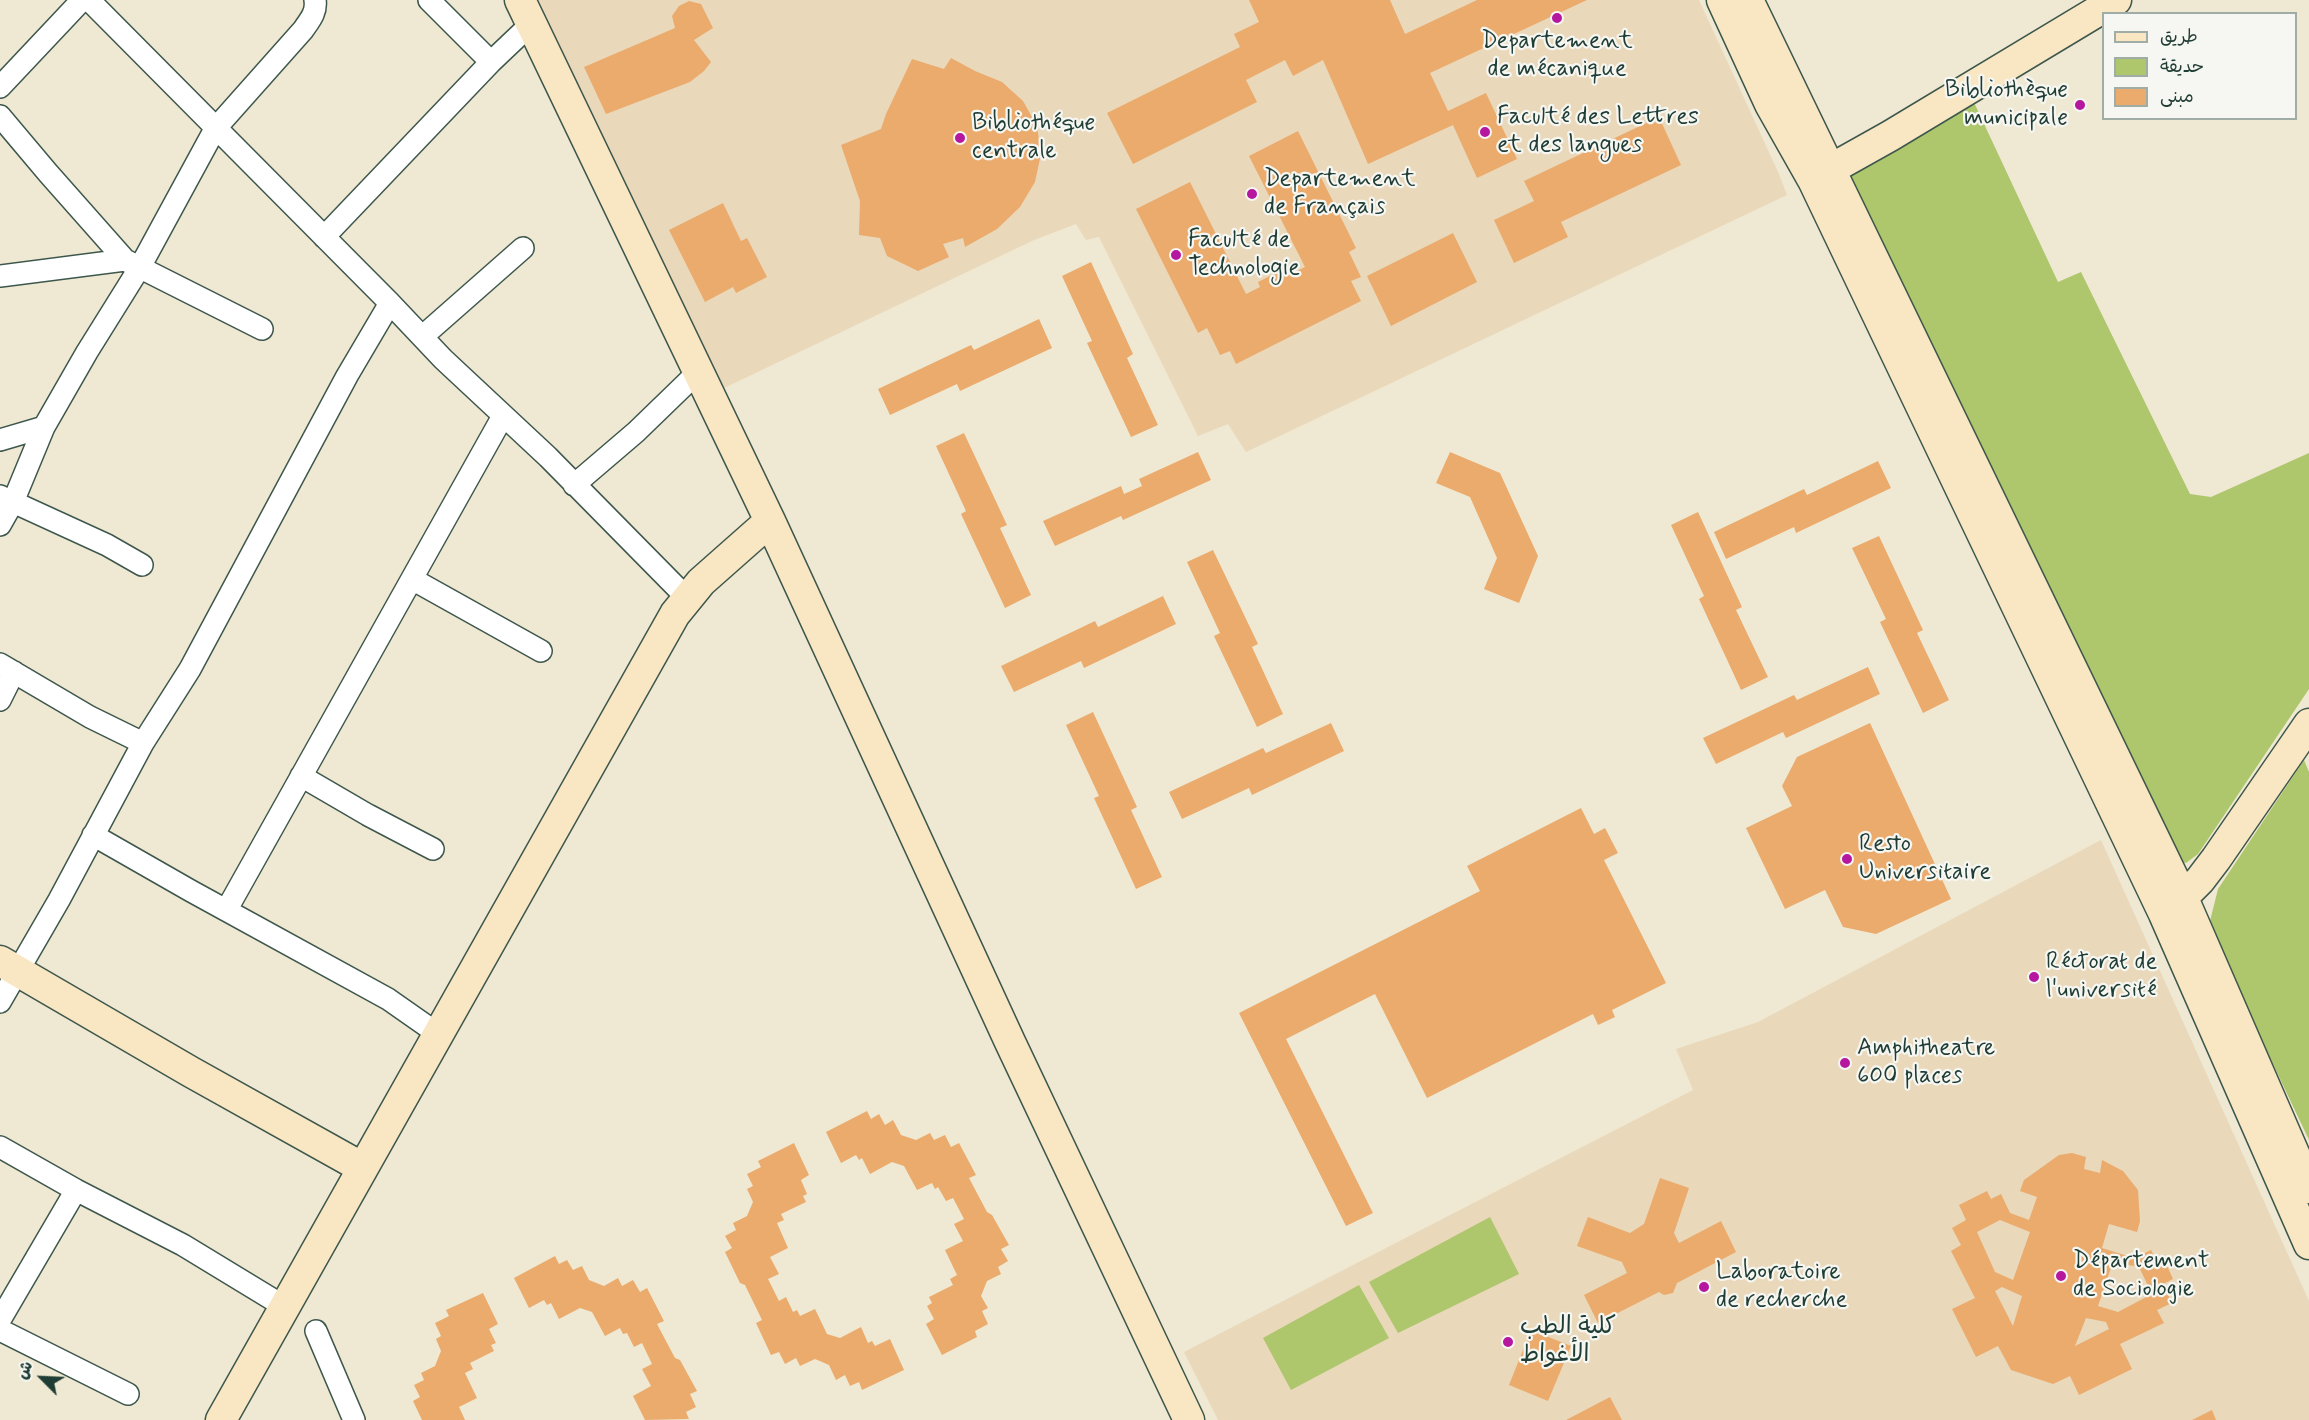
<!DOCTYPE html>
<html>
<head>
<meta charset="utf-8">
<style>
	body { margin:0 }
	#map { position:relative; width:2309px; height:1420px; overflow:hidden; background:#efe9d3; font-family:Mynerve,"Playpen Sans Arabic",sans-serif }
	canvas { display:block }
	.legend { position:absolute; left:2102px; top:12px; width:195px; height:108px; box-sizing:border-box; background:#f6f6f2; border:2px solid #a0aca6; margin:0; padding:8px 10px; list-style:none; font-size:18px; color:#1f3d34 }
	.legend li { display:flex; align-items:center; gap:12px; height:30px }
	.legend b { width:30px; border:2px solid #a0aca6 }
	.north { position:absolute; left:12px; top:1348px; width:60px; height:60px; -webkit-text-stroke:4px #f6f6f2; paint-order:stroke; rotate:294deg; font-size:16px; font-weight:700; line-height:24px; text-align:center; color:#1f3d34 }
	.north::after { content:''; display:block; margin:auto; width:21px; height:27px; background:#1f3d34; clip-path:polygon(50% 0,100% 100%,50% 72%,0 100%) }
</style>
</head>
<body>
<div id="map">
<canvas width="2309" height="1420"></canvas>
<ul class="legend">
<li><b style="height:8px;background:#f9e7c3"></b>طريق</li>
<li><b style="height:16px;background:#aec66c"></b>حديقة</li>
<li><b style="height:16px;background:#eaab6d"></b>مبنى</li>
</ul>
<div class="north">ش</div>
</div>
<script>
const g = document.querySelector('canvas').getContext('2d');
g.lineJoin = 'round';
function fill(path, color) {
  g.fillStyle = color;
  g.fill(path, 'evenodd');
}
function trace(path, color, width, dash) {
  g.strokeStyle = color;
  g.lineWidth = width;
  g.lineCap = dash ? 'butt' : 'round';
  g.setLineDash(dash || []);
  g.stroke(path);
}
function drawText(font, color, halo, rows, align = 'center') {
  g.font = font + ' Mynerve,"Playpen Sans Arabic",sans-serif';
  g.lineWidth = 4.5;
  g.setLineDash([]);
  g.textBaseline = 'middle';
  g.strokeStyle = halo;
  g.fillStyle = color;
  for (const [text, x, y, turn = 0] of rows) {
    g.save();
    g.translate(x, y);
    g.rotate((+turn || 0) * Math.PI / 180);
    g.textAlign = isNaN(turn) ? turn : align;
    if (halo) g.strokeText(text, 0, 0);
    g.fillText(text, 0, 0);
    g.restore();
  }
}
const built = new Path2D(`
	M536,0H1699L1779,174L1787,195L1246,452L1228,424L1198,436L1099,237L1086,240L1076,224L1034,240L720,390Z
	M2101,840L2309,1301V1420H1218L1184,1352L1693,1090L1676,1049L1758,1022Z`);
const green = new Path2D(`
	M1971,96L2058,282L2081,272L2190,494L2211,497L2309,453V689L2198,854L2186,863L2177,860L2158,826L1849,173Z
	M2304,760L2309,772V1140L2216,944L2209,925L2218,889Z
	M1490,1217L1519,1274L1398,1333L1369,1282Z
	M1359,1285L1389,1338L1291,1390L1263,1338Z`);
const building = new Path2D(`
	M1249,0H1390L1405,34L1477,0H1587L1430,73L1448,111L1486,93L1517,159L1477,178L1453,125L1368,164L1323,60L1293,76L1285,60L1246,80L1257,102L1133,164L1107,113L1240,47L1234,34L1259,22Z
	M689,1L701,4L713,28L694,40L711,62L704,71L690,82L606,114L584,67L675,28L672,16L679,6Z
	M951,58L975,71L1002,82L1023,101L1037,126L1041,154L1035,182L1020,207L997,229L965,247L963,238L943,244L949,257L918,271L887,256L880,238L859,235L860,201L841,145L881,129L886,114L912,59L944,69Z
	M1659,117L1681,165L1561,222L1568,237L1514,263L1494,220L1534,201L1524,181Z
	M1298,131L1356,248L1349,252L1361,277L1351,281L1361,301L1236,364L1230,351L1220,355L1207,328L1198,333L1136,209L1190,182L1246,294L1260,287L1258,282L1282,270L1285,277L1305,267L1249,156Z
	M723,203L741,241L747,238L767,277L736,293L733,287L705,302L669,230Z
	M1453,233L1477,282L1391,326L1367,276Z
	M1091,262L1133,354L1127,358L1158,425L1131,437L1087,343L1092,341L1062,276Z
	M1039,319L1052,348L960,391L957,384L890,415L878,389L971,345L974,350Z
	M964,433L1007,525L1000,528L1031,595L1005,608L961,514L966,511L936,446Z
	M1198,452L1211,480L1123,520L1121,516L1055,546L1043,521L1121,486L1124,494L1142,486L1139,479Z
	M1450,452L1500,473L1538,556L1519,603L1484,589L1497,558L1470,497L1436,483Z
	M1878,461L1891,488L1796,533L1794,527L1726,559L1714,532L1804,489L1807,495Z
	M1698,512L1742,607L1736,610L1768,677L1741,690L1699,599L1704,596L1671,525Z
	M1879,536L1923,630L1917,633L1949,700L1923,713L1880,622L1886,619L1852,548Z
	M1213,550L1258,644L1252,647L1283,714L1257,727L1214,636L1220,633L1187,562Z
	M1163,596L1176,624L1084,668L1081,661L1014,692L1001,666L1095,621L1098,627Z
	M1868,667L1880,694L1786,738L1783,732L1716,764L1703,738L1794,695L1797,700Z
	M1093,712L1137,807L1131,810L1162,877L1136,889L1094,798L1099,796L1066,725Z
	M1331,723L1344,751L1252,795L1249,788L1182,819L1169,792L1263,748L1266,753Z
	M1870,723L1951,899L1876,934L1843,927L1825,890L1785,909L1746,828L1792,806L1782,786L1797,757Z
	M1581,808L1594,834L1605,828L1618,853L1604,860L1666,983L1612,1010L1615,1017L1598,1025L1593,1014L1427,1098L1375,994L1286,1039L1373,1213L1346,1226L1239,1013L1480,891L1467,866Z
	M867,1111L871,1119L879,1114L885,1125L893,1120L901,1135L916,1140L930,1133L934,1140L945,1135L951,1147L959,1143L976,1175L969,1178L987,1212L992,1215L1009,1245L1001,1249L1008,1261L998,1267L1001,1274L987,1281L981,1296L988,1308L982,1311L988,1324L975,1331L977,1337L942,1355L926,1324L934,1319L927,1306L932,1303L929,1297L953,1285L950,1279L957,1275L945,1250L963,1241L954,1224L964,1219L953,1198L946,1201L938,1187L935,1189L932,1183L917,1190L904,1166L892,1162L870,1174L862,1158L859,1160L856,1155L841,1163L826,1132Z
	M794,1143L809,1175L801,1180L807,1194L803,1196L806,1202L781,1214L784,1220L777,1223L788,1248L770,1257L779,1274L768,1279L779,1301L786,1297L793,1312L797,1310L800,1316L815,1309L827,1334L840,1338L861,1327L868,1343L872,1341L875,1346L890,1339L904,1370L862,1390L859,1382L850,1386L845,1375L836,1380L829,1365L815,1359L800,1366L796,1358L785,1364L779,1352L771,1355L756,1323L762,1320L745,1285L740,1283L725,1252L732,1248L725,1236L736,1230L733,1223L747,1216L753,1202L747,1189L753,1186L747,1174L761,1167L758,1161Z
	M2072,1153L2086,1157L2084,1169L2100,1173L2102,1160L2123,1171L2138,1190L2140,1221L2137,1232L2109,1224L2102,1248L2134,1258L2151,1250L2157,1262L2164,1259L2173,1279L2163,1284L2172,1303L2157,1310L2164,1323L2120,1344L2132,1369L2079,1395L2070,1376L2053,1384L2011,1370L1998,1346L1976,1357L1952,1309L1975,1298L1951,1251L1961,1245L1952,1228L1966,1220L1959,1205L1987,1191L1991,1199L2001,1194L2010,1213L2029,1220L2037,1197L2020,1191L2024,1180L2059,1155ZM2000,1220L2030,1232L2013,1280L1995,1272L1977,1232ZM2113,1262L2139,1267L2152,1294L2118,1312L2098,1306ZM2002,1287L2022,1296L2013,1326L1995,1291ZM2086,1318L2106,1322L2109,1329L2075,1346Z
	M1660,1178L1689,1188L1674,1233L1679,1243L1721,1221L1736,1252L1677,1283L1673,1293L1664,1295L1659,1292L1598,1323L1584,1295L1627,1273L1622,1262L1577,1246L1588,1217L1630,1233L1644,1224Z
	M555,1256L559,1264L567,1260L573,1270L582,1266L589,1280L604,1286L618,1278L622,1286L633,1280L640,1292L647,1288L664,1321L657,1324L675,1358L680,1360L697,1391L690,1394L696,1407L686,1412L689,1419L645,1420L633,1396L651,1386L642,1369L652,1364L642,1343L634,1347L627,1333L623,1334L620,1328L605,1336L592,1312L580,1308L559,1319L551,1303L547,1305L544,1300L529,1308L514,1278Z
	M483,1293L498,1324L489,1329L496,1343L491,1345L494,1351L470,1363L473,1369L465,1373L477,1398L459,1407L465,1420H422L413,1401L420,1397L414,1385L424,1380L421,1373L435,1366L441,1351L436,1339L441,1336L435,1323L449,1316L446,1310Z
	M1531,1330L1571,1346L1548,1401L1509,1385Z
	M1610,1397L1622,1420H1566Z
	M2212,1410L2216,1420H2192Z`);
const street = new Path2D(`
	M89,0L390,303
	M429,0L491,62
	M0,87L82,0
	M0,116L48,173L125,260L262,329
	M324,237L491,62L531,24
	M0,276L125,260
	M423,336L523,248
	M0,440L44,427
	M574,485L636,432L699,371
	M0,496L107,545L142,565
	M0,525L13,502L44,427L87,352L140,267L215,129L303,30C310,20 317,12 315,0
	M412,579L541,651
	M0,664L90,717L143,743
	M0,700L14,672
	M301,776L368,815L433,849
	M93,835L191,891L388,999L438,1034
	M227,909L503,416
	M0,1002L59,900L143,743L190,669L347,376L390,303L443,359L548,457L687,598
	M0,1147L76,1190L183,1245L285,1307
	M0,1320L76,1190
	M0,1330L128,1394
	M316,1331L354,1420`);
const secondary = new Path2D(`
	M520,0L770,521L1010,1042L1189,1420
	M1722,0L1770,104L1813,180L2164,914L2309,1244
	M1748,0L2183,898L2309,1188
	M1815,178L1890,136L2116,0
	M2171,909L2200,880L2216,859L2309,724
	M0,961L191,1072L363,1168
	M221,1420L675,614L701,582L770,521`);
const markers = [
	[1557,18,6,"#b5179e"],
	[2080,105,6,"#b5179e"],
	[1485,132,6,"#b5179e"],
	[960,138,6,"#b5179e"],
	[1252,194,6,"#b5179e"],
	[1176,255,6,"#b5179e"],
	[1847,859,6,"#b5179e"],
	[2034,977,6,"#b5179e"],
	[1845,1063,6,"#b5179e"],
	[2061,1276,6,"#b5179e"],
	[1704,1287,6,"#b5179e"],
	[1508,1342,6,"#b5179e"]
];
const poiNames = [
	["Departement",1557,42,"center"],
	["de mécanique",1557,70,"center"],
	["Bibliothèque",2068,91,"right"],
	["municipale",2068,119,"right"],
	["Faculté des Lettres",1497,118],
	["et des langues",1497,146],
	["Bibliothéque",972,124],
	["centrale",972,152],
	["Departement",1264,180],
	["de Français",1264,208],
	["Faculté de",1188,241],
	["Technologie",1188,269],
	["Resto",1859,845],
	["Universitaire",1859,873],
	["Réctorat de",2046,963],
	["l'université",2046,991],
	["Amphitheatre",1857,1049],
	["600 places",1857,1077],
	["Département",2073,1262],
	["de Sociologie",2073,1290],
	["Laboratoire",1716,1273],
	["de recherche",1716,1301],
	["كلية الطب",1520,1328],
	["الأغواط",1520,1356]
];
fill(built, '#ead8ba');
fill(green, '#aec66c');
fill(building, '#eaab6d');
trace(street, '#3e574c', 24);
trace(secondary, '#3e574c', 33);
trace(street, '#fff', 21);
trace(secondary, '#f9e7c3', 30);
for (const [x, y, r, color] of markers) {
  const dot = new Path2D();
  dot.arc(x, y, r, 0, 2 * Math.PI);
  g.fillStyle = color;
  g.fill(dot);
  trace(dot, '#f6f6f2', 2);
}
drawText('24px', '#1f3d34', '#f6f6f2', poiNames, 'left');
</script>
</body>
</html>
